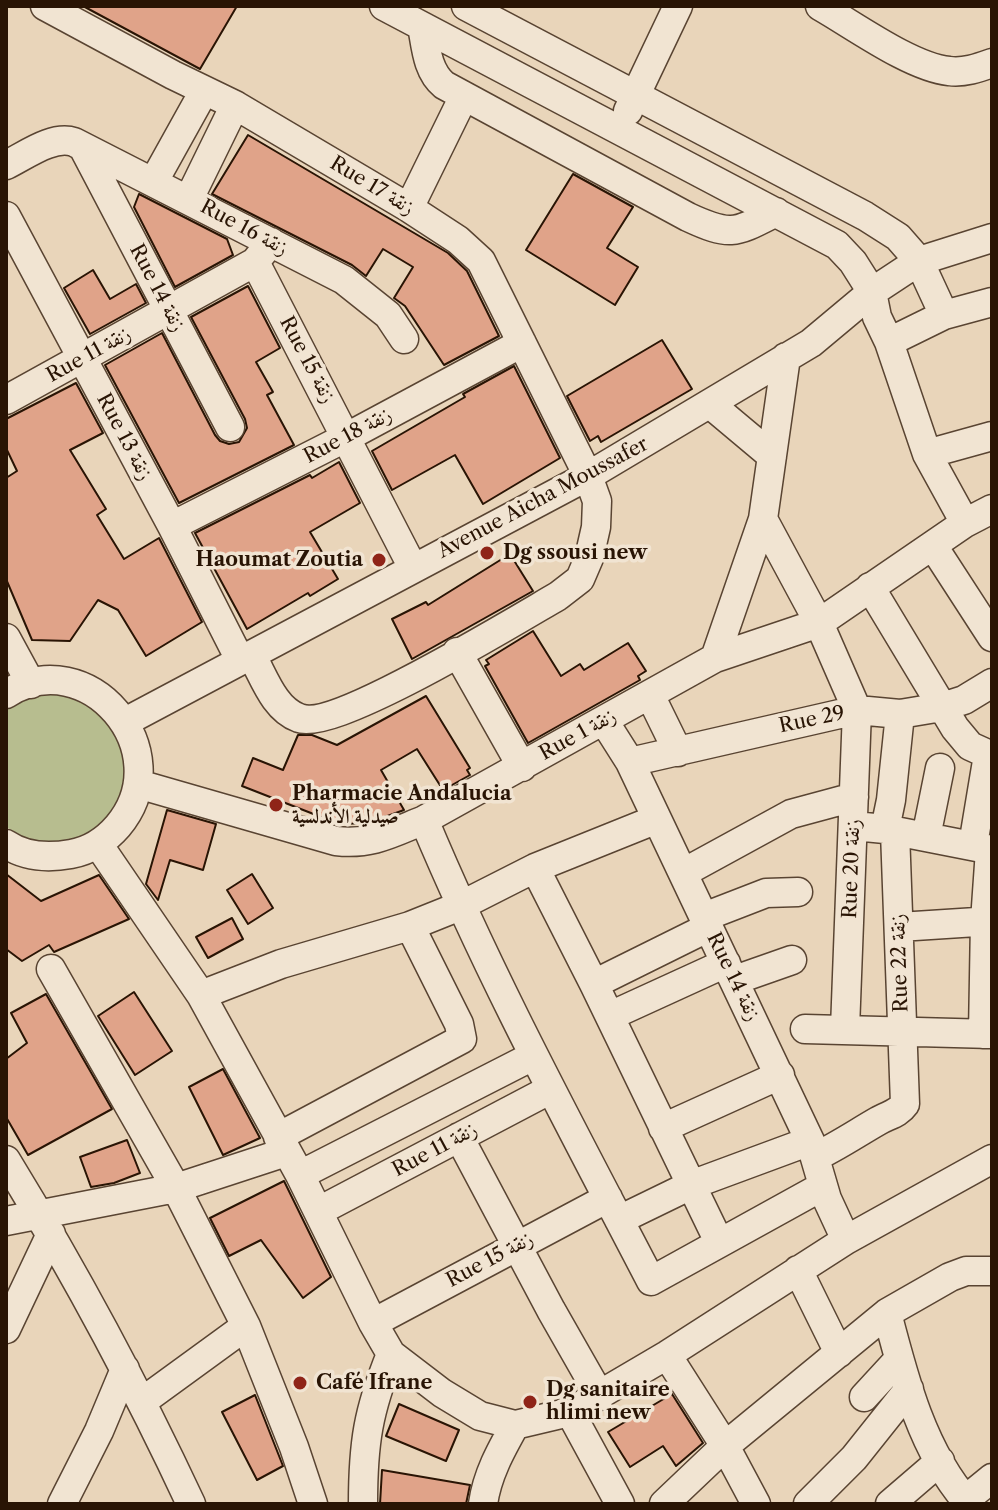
<!DOCTYPE html>
<html>
<head>
<meta charset="utf-8">
<style>
	body { margin:0 }
	#map { position:relative; width:998px; height:1510px; overflow:hidden; background:#e9d5ba; font-family:"Libre Caslon Text",serif }
	canvas { display:block }
	.frame { position:absolute; inset:0; border:8px solid #291404; pointer-events:none }
</style>
</head>
<body>
<div id="map">
<canvas width="998" height="1510"></canvas>
<div class="frame"></div>
</div>
<script>
const g = document.querySelector('canvas').getContext('2d');
g.lineJoin = 'round';
function fill(path, color) {
  g.fillStyle = color;
  g.fill(path, 'evenodd');
}
function trace(path, color, width, dash) {
  g.strokeStyle = color;
  g.lineWidth = width;
  g.lineCap = dash ? 'butt' : 'round';
  g.setLineDash(dash || []);
  g.stroke(path);
}
function drawText(font, color, halo, rows, align = 'center') {
  g.font = font + ' "Libre Caslon Text",Amiri,serif';
  g.lineWidth = 7;
  g.setLineDash([]);
  g.textBaseline = 'middle';
  g.strokeStyle = halo;
  g.fillStyle = color;
  for (const [text, x, y, turn = 0] of rows) {
    g.save();
    g.translate(x, y);
    g.rotate((+turn || 0) * Math.PI / 180);
    g.textAlign = isNaN(turn) ? turn : align;
    if (halo) g.strokeText(text, 0, 0);
    g.fillText(text, 0, 0);
    g.restore();
  }
}
const green = new Path2D(`
	M54,691L101,708L128,749L124,799L90,836L66,844H40L16,835L6,826V708L29,695Z`);
const building = new Path2D(`
	M83,6H237L200,69Z
	M248,135L448,253L467,271L499,336L444,365L405,306L394,298L413,267L383,249L366,276L352,265L212,194Z
	M573,174L633,207L607,248L638,267L615,305L526,250Z
	M139,194L227,239L233,255L175,287L134,207Z
	M93,270L110,299L136,284L146,303L90,334L64,288Z
	M248,286L280,348L256,362L273,392L267,395L294,445L179,503L105,365L162,333L215,435L220,441L229,444L239,442L247,428L245,419L191,317Z
	M662,340L692,389L601,442L598,436L590,441L567,396Z
	M514,366L560,458L483,504L455,455L392,490L372,451L465,397L463,394Z
	M76,383L103,433L70,450L106,509L97,515L124,559L159,538L202,622L146,656L118,610L98,600L70,641L32,640L6,579V478L17,471L6,448V419Z
	M339,462L360,503L310,532L338,579L310,596L308,593L247,629L195,533L310,475L312,478Z
	M510,554L533,591L412,659L392,619L426,602L428,605Z
	M533,631L561,676L580,664L584,670L628,643L646,671L638,676L640,680L528,743L485,666L489,664L486,660Z
	M426,696L470,768L467,770L470,775L443,790L417,749L381,770L404,810L368,823L339,824L242,786L253,758L283,770L298,735H312L337,745Z
	M167,810L216,824L203,870L170,860L158,900L146,884Z
	M6,874L41,901L99,875L129,919L54,952L49,945L22,961L6,949Z
	M252,874L273,908L248,924L227,890Z
	M232,918L243,939L208,958L196,937Z
	M134,992L172,1051L135,1075L98,1016Z
	M46,994L112,1109L28,1155L6,1117V1059L27,1043L11,1013Z
	M223,1069L260,1138L223,1155L189,1087Z
	M127,1140L140,1173L114,1183L91,1187L80,1157Z
	M284,1181L331,1277L303,1298L261,1240L229,1256L210,1218Z
	M672,1394L703,1443L676,1466L663,1446L630,1467L608,1432Z
	M255,1395L283,1466L257,1480L222,1412Z
	M399,1404L459,1430L446,1461L386,1436Z
	M382,1470L470,1485L466,1504H380Z`);
const minor = new Path2D(`
	M45,6L173,75L235,105L409,208L458,240L481,261L588,476L597,501L596,527L589,558L580,579L558,596C518,619 334,732 299,718C274,709 264,677 252,656
	M384,6L837,245L853,262L872,292L877,317L889,342L927,454L965,523
	M466,6L865,216L898,237L919,261L944,315
	M820,6C855,26 911,67 949,71C964,73 978,68 992,63
	M422,26C426,47 427,71 444,85L688,217C731,237 735,233 776,212
	M628,111L678,6
	M84,149L230,427
	M6,165C25,156 52,135 74,142L344,280L388,315L404,339
	M154,181L204,91
	M189,199L235,105
	M409,208L464,96
	M6,216L172,526L240,660
	M271,242L255,262L413,568
	M889,342L944,315L992,302
	M6,400L255,262
	M710,404L772,456
	M927,454L992,436
	M763,519L819,623L857,710L845,1029
	M172,526L347,437L522,343
	M933,546L992,637
	M870,587L955,728L970,746L992,756
	M6,638L31,684
	M457,652L522,767
	M715,658L763,519L786,357
	M6,694C87,641 181,751 118,826C106,840 89,851 71,854C49,858 25,857 6,844
	M650,695L678,752
	M604,721L630,762L810,1141L827,1199L846,1240
	M125,722L588,476L811,343L872,292L919,261L992,238
	M630,762L857,710L900,714L942,707L964,700L992,683
	M138,784L336,841C372,845 392,833 424,820L715,658L819,623L965,523L992,509
	M424,820C490,978 572,1129 651,1281L823,1186
	M854,826L885,829L992,850
	M885,829L891,800L900,714
	M926,837L940,768
	M98,844L201,995L300,1175L373,1323L391,1354L442,1393L480,1416L515,1425L570,1412L667,1355L846,1240L992,1159
	M973,845L988,755
	M535,868L594,984L719,1242
	M683,873L791,814L854,797
	M704,917L766,893L798,892
	M899,927L992,921
	M51,969L176,1188L246,1326L294,1447L313,1504
	M735,980L792,960
	M594,984L709,927
	M201,995L281,964L410,926L460,906L535,868L657,819
	M610,1016L726,963
	M805,1029L992,1034
	M983,1034L985,921L990,850
	M663,1128L780,1075
	M278,1137L462,1039L459,1024L410,926
	M459,1137L551,1310L600,1396
	M815,1157C838,1146 857,1133 878,1121C888,1115 898,1114 905,1104L895,832
	M6,1160C74,1271 136,1386 191,1504
	M300,1175L533,1056
	M319,1211L551,1089
	M619,1220L691,1185L810,1141
	M6,1221L176,1188L286,1152
	M798,1270L839,1353
	M887,1313C904,1379 923,1453 969,1504
	M373,1323L608,1198
	M6,1329L51,1234
	M667,1355L725,1446L756,1504
	M864,1397L899,1359
	M143,1401L246,1326
	M570,1412L620,1504
	M965,1500L992,1478
	M62,1504L99,1431L125,1369
	M363,1504C363,1443 368,1411 391,1354
	M483,1504C487,1475 501,1450 515,1425
	M664,1504L725,1446L887,1313L950,1277L966,1271H992
	M808,1504L854,1458L909,1389
	M890,1504L940,1461`);
const markers = [
	[487,553,8,"#8f2418"],
	[379,560,8,"#8f2418"],
	[276,805,8,"#8f2418"],
	[300,1383,8,"#8f2418"],
	[530,1402,8,"#8f2418"]
];
const streetNames = [
	["Rue 17 زنقة",372,186,31],
	["Rue 16 زنقة",244,228,28],
	["Rue 14 زنقة",157,288,62],
	["Rue 11 زنقة",89,355,-29],
	["Rue 15 زنقة",307,360,62],
	["Rue 18 زنقة",348,436,-28],
	["Rue 13 زنقة",124,437,62],
	["Avenue Aicha Moussafer",543,498,-28],
	["Rue 29",812,720,-12],
	["Rue 1 زنقة",578,735,-29],
	["Rue 20 زنقة",852,869,-88],
	["Rue 22 زنقة",900,963,-92],
	["Rue 14 زنقة",733,977,64],
	["Rue 11 زنقة",435,1150,-28],
	["Rue 15 زنقة",490,1260,-28]
];
const poiNames = [
	["Dg ssousi new",503,553],
	["Haoumat Zoutia",363,560,"right"],
	["Pharmacie Andalucia",292,794],
	["صيدلية الأندلسية",292,817],
	["Café Ifrane",316,1383],
	["Dg sanitaire",546,1390],
	["hlimi new",546,1413]
];
fill(green, '#b7bd8f');
fill(building, '#e0a389');
trace(building, '#291404', 2);
trace(minor, '#594432', 31);
trace(minor, '#f1e4d2', 28);
for (const [x, y, r, color] of markers) {
  const dot = new Path2D();
  dot.arc(x, y, r, 0, 2 * Math.PI);
  g.fillStyle = color;
  g.fill(dot);
  trace(dot, '#f1e4d2', 3);
}
drawText('20px', '#291404', '#f1e4d2', streetNames);
drawText('bold 20px', '#291404', '#f1e4d2', poiNames, 'left');
</script>
</body>
</html>
